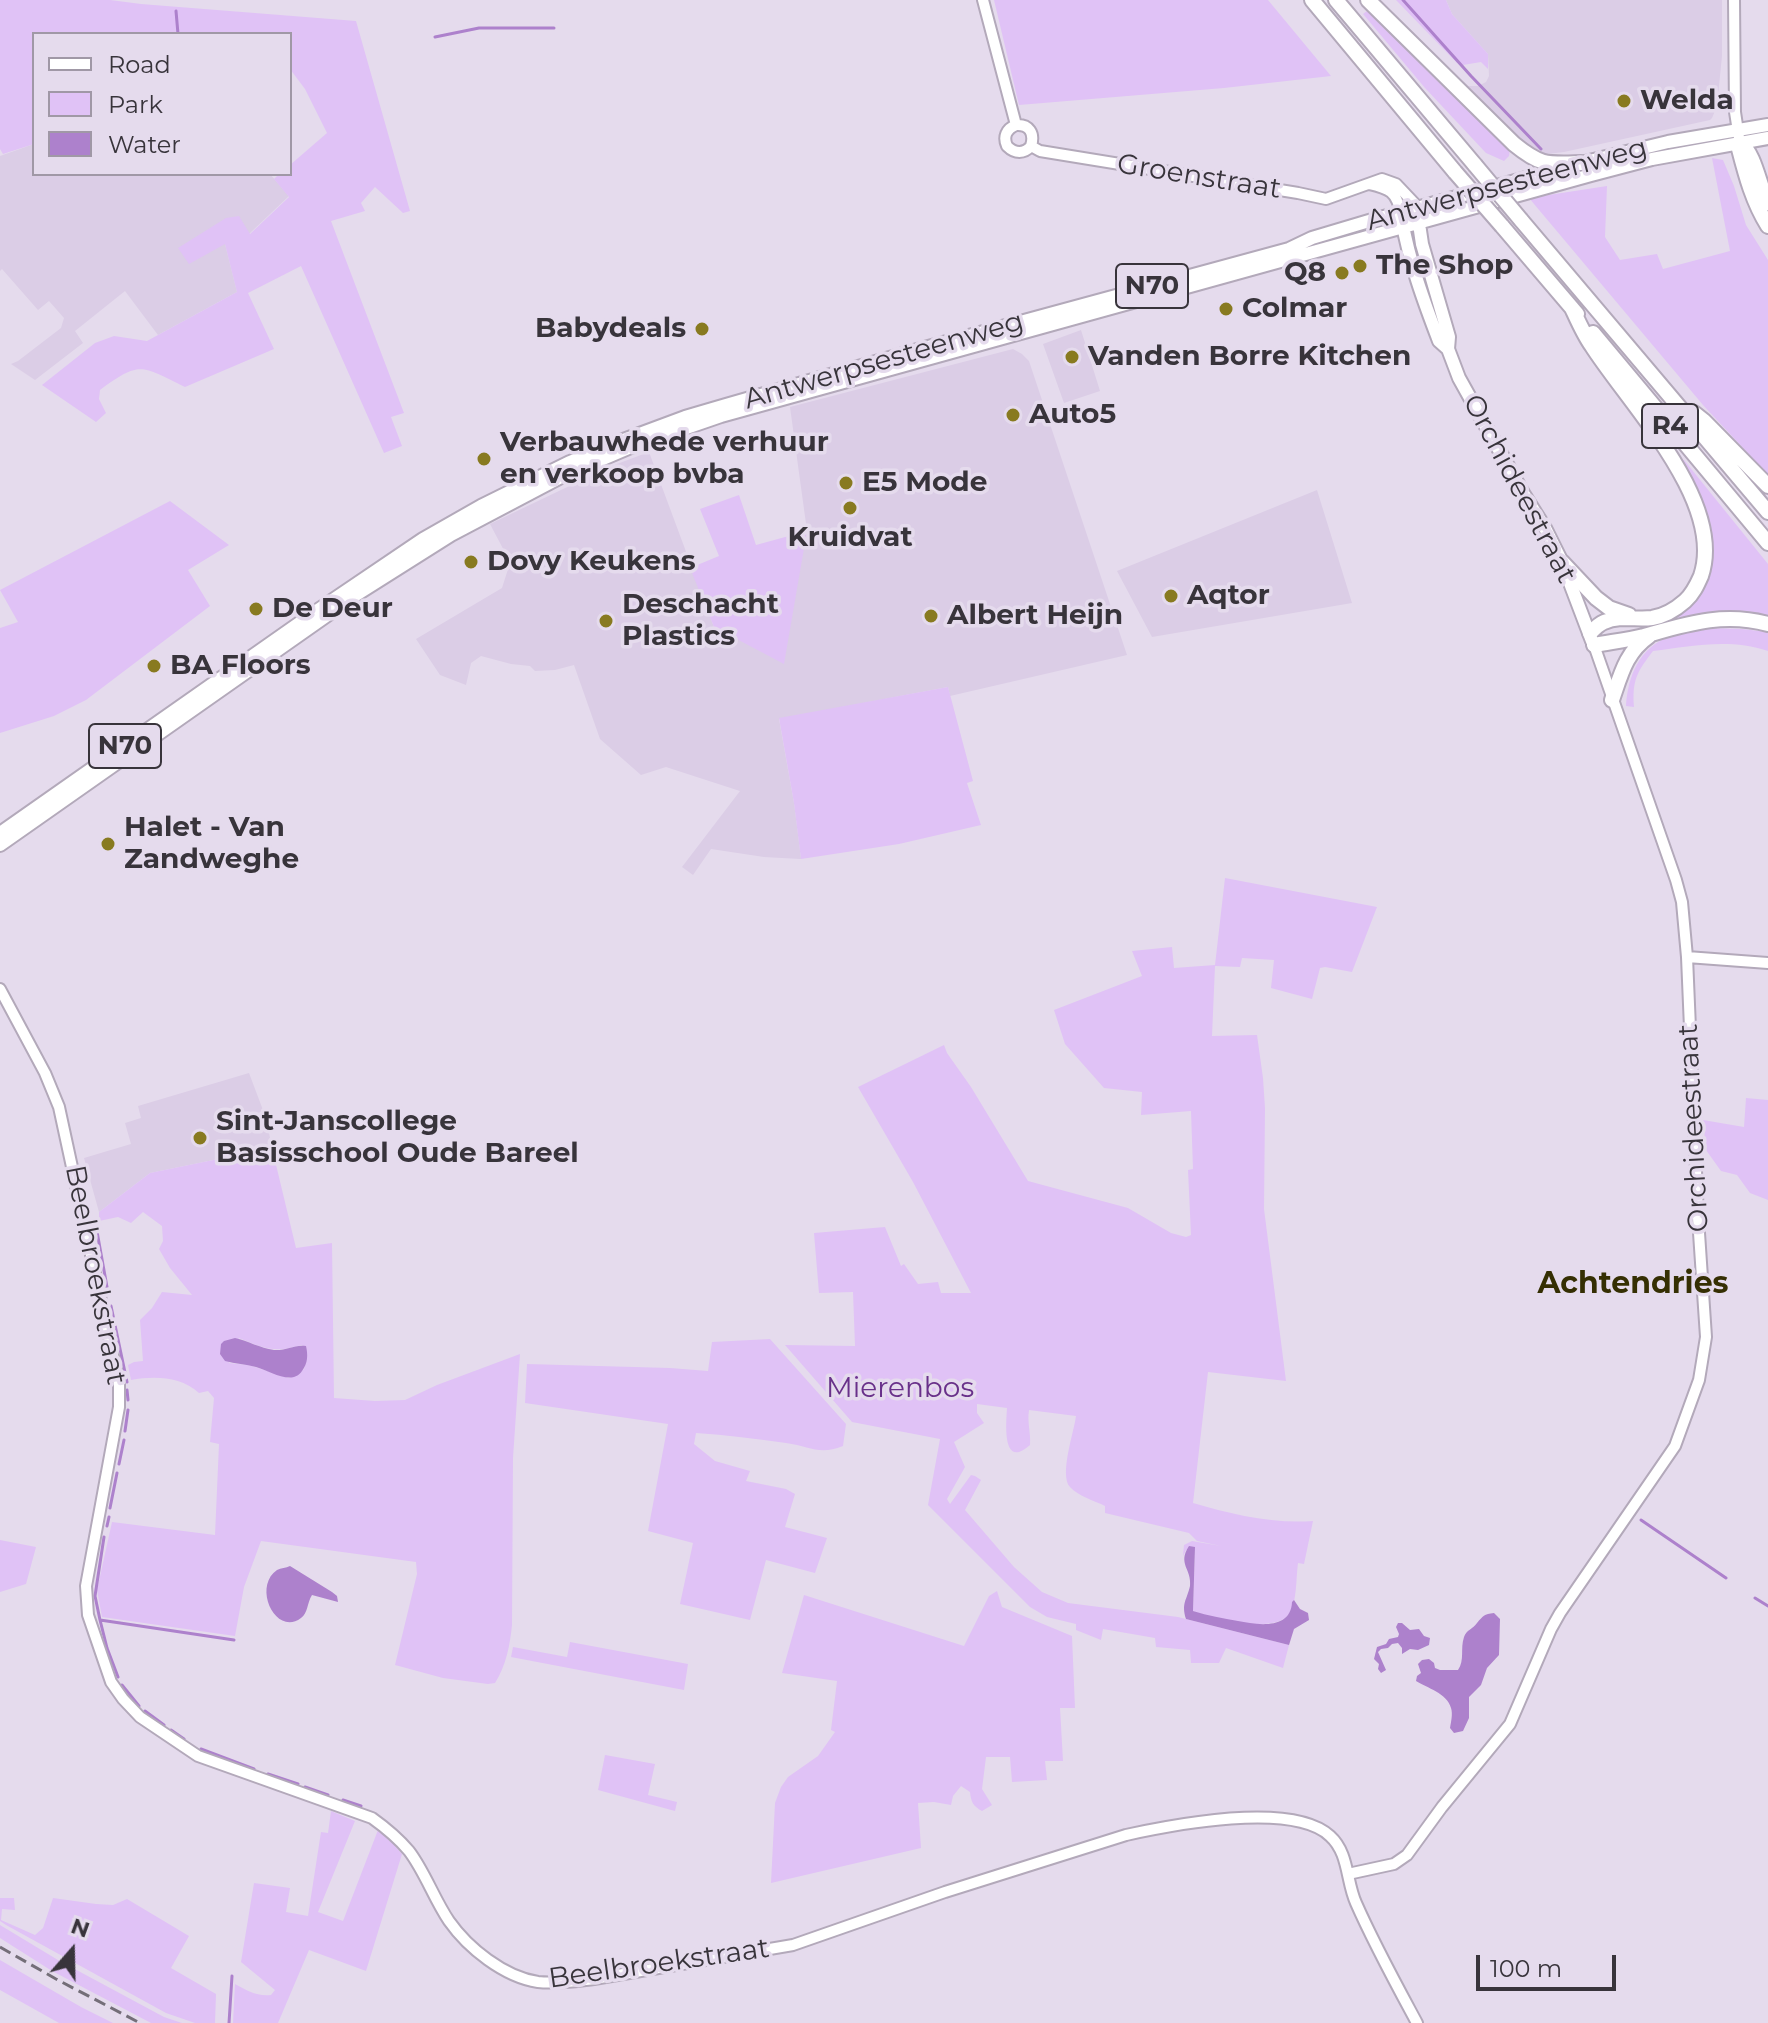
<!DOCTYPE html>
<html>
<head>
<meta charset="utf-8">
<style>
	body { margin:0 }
	#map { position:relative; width:1768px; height:2023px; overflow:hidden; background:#e5dbed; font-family:Montserrat,sans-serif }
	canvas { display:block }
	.legend { position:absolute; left:32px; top:32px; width:260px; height:144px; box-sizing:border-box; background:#e5dbed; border:2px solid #a098a6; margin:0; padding:10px 14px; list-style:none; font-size:24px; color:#38343b }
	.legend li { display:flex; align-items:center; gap:16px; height:40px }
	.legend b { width:40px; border:2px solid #a098a6 }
	.north { position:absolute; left:32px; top:1911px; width:80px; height:80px; -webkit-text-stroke:6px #e5dbed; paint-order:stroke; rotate:20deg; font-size:22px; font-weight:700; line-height:32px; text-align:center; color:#38343b }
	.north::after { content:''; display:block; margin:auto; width:28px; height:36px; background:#38343b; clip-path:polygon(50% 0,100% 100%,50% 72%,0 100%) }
	.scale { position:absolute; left:1476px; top:1955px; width:140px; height:36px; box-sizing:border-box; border:4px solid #38343b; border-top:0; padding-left:10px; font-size:24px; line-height:28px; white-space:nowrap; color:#38343b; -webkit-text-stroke:6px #e5dbed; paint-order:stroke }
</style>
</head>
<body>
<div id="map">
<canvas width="1768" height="2023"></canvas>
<ul class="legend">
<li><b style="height:10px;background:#fff"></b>Road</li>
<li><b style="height:22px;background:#e0c2f6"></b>Park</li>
<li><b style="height:22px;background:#ad81cc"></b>Water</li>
</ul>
<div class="north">N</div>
<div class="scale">100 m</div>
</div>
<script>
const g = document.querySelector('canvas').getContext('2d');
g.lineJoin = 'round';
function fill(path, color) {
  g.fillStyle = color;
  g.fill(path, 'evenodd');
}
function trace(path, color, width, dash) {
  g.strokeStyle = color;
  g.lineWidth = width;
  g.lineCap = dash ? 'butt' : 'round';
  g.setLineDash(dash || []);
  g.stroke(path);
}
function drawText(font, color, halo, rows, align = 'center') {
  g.font = font + ' Montserrat,sans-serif';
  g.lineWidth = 7;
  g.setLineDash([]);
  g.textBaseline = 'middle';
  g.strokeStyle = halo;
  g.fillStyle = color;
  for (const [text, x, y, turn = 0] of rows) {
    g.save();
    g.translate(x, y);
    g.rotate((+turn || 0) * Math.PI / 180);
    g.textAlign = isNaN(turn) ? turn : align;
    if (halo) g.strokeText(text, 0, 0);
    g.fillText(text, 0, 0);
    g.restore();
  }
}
const built = new Path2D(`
	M1446,0H1722V56L1717,106L1712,118L1710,120L1564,152L1538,155L1528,147L1468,86H1478L1486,82L1489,76L1488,54L1452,14Z
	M34,144V174H270L289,196L249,234L225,244L237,292L158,335L125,291L75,331L83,343L35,380L11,364L18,361L61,328L64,318L49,301L38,310L2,269L0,271V156Z
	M1081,330L1100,391L1064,403L1043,344Z
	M1013,349L1022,354L1029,361L1127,655L950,696L948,687L779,719L794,803L801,859L764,857L711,849L693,875L682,867L740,791L666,767L641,775L600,739L574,665L555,670L535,671L530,666L511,664L481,656L471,663L466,685L440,675L416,639L502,588L509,566V560L490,524L609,467L649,452L714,627L807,531L790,407Z
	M1317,490L1352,603L1152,637L1117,571Z
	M249,1073L266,1118L272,1148L150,1173L99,1212L84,1158L131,1144L125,1123L141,1118L138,1106Z`);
const green = new Path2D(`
	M0,0H110L141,4L356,21L410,211L403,213L375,187L361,203L365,211L331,221L404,413L391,417L402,446L384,453L301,266L248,293L274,349L185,387C141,366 141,360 100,390L99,399L106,413L96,422L42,385L95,343L114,336L147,341L237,292L225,244L189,264L178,248L226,218L239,216L250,234L289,197L274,179L279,174H290V165L327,133L305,89L290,69V34H34V144L3,154L0,149Z
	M994,0H1268L1331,76L1224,88L1019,105Z
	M1396,0H1446L1452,14L1488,54V69L1481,62L1463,65L1457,63Z
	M1371,8L1510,149L1509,156L1504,161L1486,153L1425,88L1363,14Z
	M1712,158L1723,160L1734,186L1746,225L1768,260V475L1703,405L1529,198L1607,186L1605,237L1620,260L1657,254L1663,269L1730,251Z
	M1681,460H1684L1768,564V618L1716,613L1695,615L1641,629L1640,626L1660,623L1710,564Z
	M739,495L756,545L807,531L784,664L714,627L690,568L719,556L700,509Z
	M170,501L229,545L188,570L210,606L86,700L54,716L0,733V628L18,622L0,590Z
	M1708,628L1742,629L1768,632V651C1730,638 1691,646 1653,651C1637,672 1632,680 1634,707L1626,706C1628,676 1639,648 1670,636C1682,631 1696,630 1708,628Z
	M948,687L973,781L967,783L981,825L899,844L801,859L794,803L779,718Z
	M1225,878L1377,907L1352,972L1325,967L1320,968L1312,999L1271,988L1274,960L1242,958L1240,967L1215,966L1212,1036L1257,1035L1263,1078L1265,1108L1264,1209L1286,1381L1208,1372L1193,1503C1230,1514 1273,1524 1313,1521L1304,1564L1298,1563C1296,1578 1297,1601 1290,1613C1276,1635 1213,1619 1193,1611L1195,1548L1186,1550L1183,1556L1184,1545L1192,1541L1221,1546L1197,1541L1189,1533L1105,1513V1506C1095,1501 1078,1496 1070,1487C1059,1475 1074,1432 1076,1416L1029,1410C1027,1423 1031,1432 1030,1445C1002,1470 1006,1424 1007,1408L977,1404V1413L984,1423L954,1442L965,1467L947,1499L950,1504L971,1475L975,1476L981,1480L965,1510L1014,1567L1042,1592L1068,1603L1178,1617L1289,1645L1283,1668L1226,1648L1219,1663H1191L1190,1650L1156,1647L1155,1638L1103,1629L1101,1640L1076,1630V1624L1047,1617L1030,1607L928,1505L940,1439L852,1422L785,1345L855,1346L853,1292L819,1293L814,1233L885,1227L901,1266L904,1264L918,1284L938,1282L941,1293H971L913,1182L858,1087L944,1045L947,1053L971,1087L1028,1181L1128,1208L1171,1233L1186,1237L1191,1235L1188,1170L1193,1169L1191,1111L1141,1115L1142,1092L1104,1088L1065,1044L1054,1010L1142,976L1132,951L1172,947L1174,968L1215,965Z
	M1746,1098L1768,1100V1200L1750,1193L1737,1175L1721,1171L1706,1150L1703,1120L1744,1127Z
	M272,1148L296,1248L332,1243L334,1398L375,1401L405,1400L437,1385L520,1354L513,1458L512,1625C510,1645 506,1666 495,1683L488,1684L443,1678L395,1665L417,1574L416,1562L261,1541L244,1587L235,1636L102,1617L97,1590L112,1522L215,1535L219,1444L210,1442L214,1398L208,1391L199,1393C180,1376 154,1376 131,1380L128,1365L134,1362L143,1361L140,1320L152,1308L162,1292L192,1295L170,1268L159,1249L163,1241L162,1226L143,1212L131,1223L118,1217L99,1221V1212L150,1173ZM239,1338C265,1349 275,1353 302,1345L307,1357L304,1369L289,1378L249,1365L229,1363Z
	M770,1339L846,1424L843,1446C819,1456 810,1446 786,1443C757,1439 726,1435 696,1433L694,1444L715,1461L750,1471L746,1481L786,1489L795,1494L785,1527L827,1538L815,1573L766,1560L750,1620L680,1604L693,1543L648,1531L668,1424L525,1403L527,1364L670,1368L708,1371L712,1342Z
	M0,1540L36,1547L26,1584L0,1592Z
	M997,1591L1002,1607L1072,1636L1075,1708H1060L1063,1761H1045L1047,1780L1012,1782L1010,1757H986L982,1789L992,1805L982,1811C973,1806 971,1802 970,1792L961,1786L953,1796L951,1805L934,1802L918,1803L921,1848L771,1883L775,1803L781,1787L788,1777L818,1756L835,1732L831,1730L837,1681L782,1673L804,1595L964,1646L989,1596Z
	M570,1642L688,1664L684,1690L511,1657L513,1647L567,1657Z
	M605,1755L655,1764L648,1795L677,1802L675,1811L598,1790Z
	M331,1811L355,1821L318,1912L343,1921L378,1830L386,1836L402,1854L366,1971L309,1950L278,2023H233L235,1984C246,1990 258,1997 271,1995L275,1990L241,1962L254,1883L290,1888L286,1912L308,1916L321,1832L328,1833Z
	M0,1898H14L15,1910L2,1909L1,1920L35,1935L43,1928L53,1898L96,1904L113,1905L127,1899L189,1936L171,1968L216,1994L215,2023H195L166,2013L6,1925L0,1921Z
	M0,1925L58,1960L164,2017L182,2023H151L52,1971L0,1938Z
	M0,1960L81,2007L113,2023H59L0,1990Z`);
const water = new Path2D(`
	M235,1338C248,1341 260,1348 274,1350C286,1351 295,1344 306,1346C308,1355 308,1363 302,1371C292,1386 270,1371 256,1367C246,1364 235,1364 225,1361L220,1354L221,1344L224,1341Z
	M1189,1546L1195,1547L1193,1611C1208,1616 1223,1618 1238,1621C1257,1625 1291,1630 1292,1602L1294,1600L1300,1609L1308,1613L1309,1620L1294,1629L1289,1645L1186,1619C1181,1603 1187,1600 1190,1586C1192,1569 1177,1564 1189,1546Z
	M290,1566L332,1592L337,1596L338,1602L312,1595C307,1603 308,1613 301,1618C276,1637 252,1587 277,1570C281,1568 286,1568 290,1566Z
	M1494,1613L1500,1619L1499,1655L1487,1668L1481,1685L1469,1697V1718L1463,1731L1454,1733L1450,1728C1451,1722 1453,1714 1451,1708C1447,1693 1427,1688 1416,1681L1417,1676L1421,1673L1418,1664L1422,1660L1429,1659L1434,1663L1435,1668L1440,1670H1458C1465,1660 1460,1649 1464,1637C1466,1630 1473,1629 1477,1623C1483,1616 1484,1614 1494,1613Z
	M1398,1623H1402L1410,1630L1419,1629L1424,1636L1430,1638L1429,1645L1418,1650L1410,1649L1402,1654V1648L1398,1643L1392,1644L1388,1648L1381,1649L1378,1652L1386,1670L1381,1673L1378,1669L1379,1664L1374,1659L1377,1647L1386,1644L1389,1639L1398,1637L1399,1634L1396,1627Z`);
const stream = new Path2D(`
	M1403,0L1471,76L1541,149
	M176,11L178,34
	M435,37L479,28H554
	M96,1226L107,1287
	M111,1306L127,1382
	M127,1390L128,1400
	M125,1431L128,1410
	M119,1464L124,1440
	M110,1508L117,1473
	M1641,1520L1726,1578
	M107,1526L109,1517
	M104,1537L95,1596L100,1620L234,1640
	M1755,1598L1768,1606
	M100,1620L107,1648L118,1677
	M122,1685L139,1706
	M145,1711L164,1725
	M171,1730L184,1739
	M201,1749L254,1769
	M268,1774L298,1784
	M305,1787L328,1795
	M343,1800L361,1806
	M229,2023L232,1976`);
const tertiary = new Path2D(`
	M983,0L1016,125
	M1734,0L1735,112L1739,138
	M1016,125C1006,129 1003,137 1007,146C1015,154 1024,154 1031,146
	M1016,125C1029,124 1035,133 1031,146
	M1031,146L1040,151L1298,193L1326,199L1382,179L1396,184L1414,203L1416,209
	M1369,184C1390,189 1396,191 1401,213
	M1687,957L1768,963
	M0,989L45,1073L59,1107L119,1384V1407L86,1586L88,1615L111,1682L123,1699L140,1717L198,1756L372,1818C386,1828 398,1838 409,1851C425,1872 434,1899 449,1921C468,1948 504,1977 538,1982C557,1984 576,1981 594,1979L793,1945L945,1892L1126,1835C1172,1825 1292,1801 1330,1836C1349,1853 1346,1881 1356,1903C1374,1944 1396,1984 1417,2023
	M1348,1874L1394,1864L1407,1855L1442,1807L1510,1724L1551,1629L1560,1613L1675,1446L1699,1380L1706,1337L1698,1218L1687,957L1682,902L1676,880L1594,645`);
const primary = new Path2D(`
	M1418,217L1422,244L1449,337L1448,349
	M1402,220C1409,261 1424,302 1439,341L1448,349L1459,378L1523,493L1545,528L1562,562L1592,641
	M0,833L318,610L423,539L481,506L570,462L607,446L685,417L726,405L921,349L1289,249L1312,238L1369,221L1581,163L1668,142L1768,125
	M0,845L356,595L451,535L563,476L631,447L721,416L1591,175L1652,159L1768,138`);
const motorway = new Path2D(`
	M1312,0L1455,172
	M1336,0L1475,165
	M1368,0L1514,144C1541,166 1547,164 1581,163
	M1740,143L1739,149C1746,176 1753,202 1768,226
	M1741,143C1755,155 1759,185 1768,203
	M1521,220L1768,512
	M1502,226L1577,314
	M1572,308C1578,321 1584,335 1592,346C1629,404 1726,502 1701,576C1697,585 1693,594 1685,601C1676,609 1664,616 1652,618C1636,620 1620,615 1604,622C1599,624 1594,629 1590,633
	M1593,333L1768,543
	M1694,413L1704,421L1768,486
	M1562,562L1596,598L1609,608L1629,615
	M1594,645C1610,642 1628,640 1644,636C1687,624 1723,612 1768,624
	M1612,700C1621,674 1626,652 1649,636`);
const rail = new Path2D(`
	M0,1947L56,1979L140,2023`);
const motorwayBridge = new Path2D(`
	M1475,165L1521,220
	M1455,172L1502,226`);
const markers = [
	[1624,101,8,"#887a20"],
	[1360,266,8,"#887a20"],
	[1342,273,8,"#887a20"],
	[1226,309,8,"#887a20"],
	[702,329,8,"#887a20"],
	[1072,357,8,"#887a20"],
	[1013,415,8,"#887a20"],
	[484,459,8,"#887a20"],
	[846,483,8,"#887a20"],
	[850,508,8,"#887a20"],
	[471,562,8,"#887a20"],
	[1171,596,8,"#887a20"],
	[256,609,8,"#887a20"],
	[931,616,8,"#887a20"],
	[606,621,8,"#887a20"],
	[154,666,8,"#887a20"],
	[108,844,8,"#887a20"],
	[200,1138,8,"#887a20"]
];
const shields = [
	[1152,286,72],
	[1670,426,56],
	[125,746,72]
];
const shieldNames = [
	["N70",1152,286],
	["R4",1670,426],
	["N70",125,746]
];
const poiNames = [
	["Welda",1640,101],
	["The Shop",1376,266],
	["Q8",1326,273,"right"],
	["Colmar",1242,309],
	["Babydeals",686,329,"right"],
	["Vanden Borre Kitchen",1088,357],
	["Auto5",1029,415],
	["Verbauwhede verhuur",500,443],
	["en verkoop bvba",500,475],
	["E5 Mode",862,483],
	["Kruidvat",850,538,"center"],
	["Dovy Keukens",487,562],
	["Aqtor",1187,596],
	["Deschacht",622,605],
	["Plastics",622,637],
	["De Deur",272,609],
	["Albert Heijn",947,616],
	["BA Floors",170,666],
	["Halet - Van",124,828],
	["Zandweghe",124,860],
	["Sint-Janscollege",216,1122],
	["Basisschool Oude Bareel",216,1154]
];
const streetNames = [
	["Groenstraat",1199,177,9],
	["Antwerpsesteenweg",1507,185,-15],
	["Antwerpsesteenweg",884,361,-16],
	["Orchideestraat",1519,489,62],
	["Orchideestraat",1694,1128,-93],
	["Beelbroekstraat",95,1275,79],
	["Beelbroekstraat",659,1964,-8]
];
const parkNames = [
	["Mierenbos",900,1389]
];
const neighbourhoodNames = [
	["Achtendries",1633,1284]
];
fill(built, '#dbcde6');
fill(green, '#e0c2f6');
fill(water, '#ad81cc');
trace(stream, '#ad81cc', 3);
trace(tertiary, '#b3a9ba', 14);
trace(primary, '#b3a9ba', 16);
trace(motorway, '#b3a9ba', 18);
trace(tertiary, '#fff', 10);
trace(primary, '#fff', 12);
trace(motorway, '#fff', 14);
trace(rail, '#746e78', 3, [12, 6]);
trace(motorwayBridge, '#b3a9ba', 18, []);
trace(motorwayBridge, '#fff', 14);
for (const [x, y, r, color] of markers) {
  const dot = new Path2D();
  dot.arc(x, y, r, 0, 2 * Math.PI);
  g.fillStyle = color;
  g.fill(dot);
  trace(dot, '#e5dbed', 3);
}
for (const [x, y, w] of shields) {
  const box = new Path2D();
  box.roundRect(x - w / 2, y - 22, w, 44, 6);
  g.fillStyle = '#e5dbed';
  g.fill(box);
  trace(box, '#38343b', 2);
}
drawText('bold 26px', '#38343b', null, shieldNames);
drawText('bold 28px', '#38343b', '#e5dbed', poiNames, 'left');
drawText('28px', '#38343b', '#e5dbed', streetNames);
drawText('28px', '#69318a', '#e5dbed', parkNames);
drawText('bold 30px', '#352f03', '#e5dbed', neighbourhoodNames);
</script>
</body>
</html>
